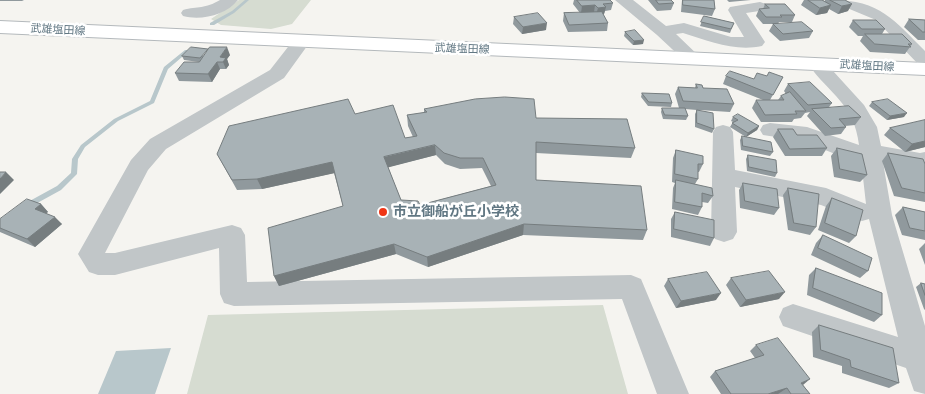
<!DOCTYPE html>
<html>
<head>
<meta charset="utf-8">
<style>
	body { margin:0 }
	canvas { display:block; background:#f5f4f0 }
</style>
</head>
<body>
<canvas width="925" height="394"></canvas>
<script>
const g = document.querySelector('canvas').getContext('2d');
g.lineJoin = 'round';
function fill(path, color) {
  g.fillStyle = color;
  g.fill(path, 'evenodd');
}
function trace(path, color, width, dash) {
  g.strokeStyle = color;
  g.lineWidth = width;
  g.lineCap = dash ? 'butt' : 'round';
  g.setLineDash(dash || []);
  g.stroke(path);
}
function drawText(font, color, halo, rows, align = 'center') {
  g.font = font + ' Montserrat,"Noto Sans JP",sans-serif';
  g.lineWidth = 5;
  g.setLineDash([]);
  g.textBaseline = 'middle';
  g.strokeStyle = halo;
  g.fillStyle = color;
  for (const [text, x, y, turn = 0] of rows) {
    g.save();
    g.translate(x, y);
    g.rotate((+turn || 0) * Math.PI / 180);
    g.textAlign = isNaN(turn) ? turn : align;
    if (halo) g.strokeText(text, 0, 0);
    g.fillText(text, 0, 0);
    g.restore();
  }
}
const green = new Path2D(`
	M239,0H311L292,24L271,29L221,25L211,19Z
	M603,305L628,394H187L208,315Z`);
const water = new Path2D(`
	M171,348L155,394H98L116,351Z`);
const stream = new Path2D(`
	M245,0H249L234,13L214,25H210V23L232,11Z
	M185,50H187L189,51L168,69L154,103L118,121L85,147L78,159L77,174L61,190L30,207H26L25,205L26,203L57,186L71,173L72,159L81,145L114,119L150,101L164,67Z`);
const minor = new Path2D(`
	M220,0H238C226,15 201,21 183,16L181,13L183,10C198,6 205,9 220,0Z
	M615,0H633L666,26L684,23L731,37H744L728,10L730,7L760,2L766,4L768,7L766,10L746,13L765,42L762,46C735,52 709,41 683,33L676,34L702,59L699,63L693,64L687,63L657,35Z
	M832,0C880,0 894,20 925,51V66L919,65L876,20L835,3Z
	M301,37L307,38L310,42L284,78L166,149L148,170L105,253H115L232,225L241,228L245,235L247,282L631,275L641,279L689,394H657L622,299L234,306L224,303L220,294L219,248L115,275H98L89,272L78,254L131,160L150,139L270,70L295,38Z
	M817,59L823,60L864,105L877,127L881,146L920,153L925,152V168L920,169L883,162L892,215L925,326V394L914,391L906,368L783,326L779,317L783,308L793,304L898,337L869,219L862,221L821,205L735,187L737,232L733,239L724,242L715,239L711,232L713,132L716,127L723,125L730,127L733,132L735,170L826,188L866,204L861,160L845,158L803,141L763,135L760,130L763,125L770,123L807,127L859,145C854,103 830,95 808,64L811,60Z`);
const major = new Path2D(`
	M0,21L925,63V75L0,33Z`);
const wall = new Path2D(`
	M0,0H24L22,1H0Z
	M574,0H610L613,3L611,10L605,11L604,14H603L608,23L607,31L568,32L563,21L564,13H580L573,4Z
	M648,0H671L674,3L671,10L657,11Z
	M682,0H714L715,9L712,16L681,12Z
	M727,0H751L729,2Z
	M804,0H822L825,1V0H845L848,11L838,14L829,9L827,13L816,15L801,5Z
	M765,4L795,15L792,22H779L778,24L813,31L809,38L780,41L769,31L773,24H763L756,16L759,9H763Z
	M704,16L734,23L730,33L700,26Z
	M514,17L546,30L522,34L513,24Z
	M909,19L925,20V40H918L904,27Z
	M853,20L885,29L882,34L912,44L905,54L870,52L860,41L863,36H858L849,27Z
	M625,32L643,44L633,45L624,36Z
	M230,55L227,59L229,65L226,69H220L212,82L179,81L175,73L199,62L184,60L182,56Z
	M726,76L754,79L767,76L783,77L770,100H778L781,96L786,94L784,91L788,84L832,103L829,107L861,117L855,125L845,126L846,127L841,134L825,136L807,116L810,112L805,113L801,118L794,119L792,122H761L752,108L756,100H763L723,84Z
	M696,84L734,104L730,112L699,110L714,129L712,133L695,127V114L697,110L685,109L688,116L686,120L663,119L661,112L662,108H679L675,94L678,87L695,88Z
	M642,93L672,103L671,107L648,106L641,97Z
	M872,102L904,117L887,120L869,106Z
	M424,109L536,118L635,148L631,158L536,153V180L647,230L643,240L523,235L428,267L396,254L279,286L274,276L343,206L334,173L262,189L237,190L217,154L355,114L405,138L413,137L408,126L407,115L424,113ZM436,155L445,164L460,169L482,168L491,186L420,205L401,200L388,167Z
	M733,117L759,126L757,130L746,137L730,127L733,122L731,121Z
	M925,120V147L905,152L884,135L890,128Z
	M778,129L797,135L827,148L822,156H785L773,137Z
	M742,136L773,152L770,156L741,150L740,140Z
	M837,148L867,175L860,182L834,177L831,156Z
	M676,150L703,164L699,172H698V179L695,184L713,196L708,203L702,202V207L698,215L672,209L673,188L675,183L672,182L673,158Z
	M888,153L925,164V202L894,196L882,161Z
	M748,155L777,173L775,177L747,171L746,159Z
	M743,183L779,208L774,215L740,208L739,190Z
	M788,188L816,227L810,235L788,230L783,195Z
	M832,198L856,236L849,243L818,230L826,206Z
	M41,204L48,212L46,213L62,224L35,247L0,232V219Z
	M903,207L925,212V240L902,235L895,215Z
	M675,212L714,238L710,246L671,237V219Z
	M823,235L868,271L860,278L811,255L816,243Z
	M925,243V265L919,249Z
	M816,268L882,315L874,322L807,295L809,275Z
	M731,278L779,299L740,307L726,285Z
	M668,279L716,300L676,308L664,286Z
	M921,283L925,284V310L924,309L916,287Z
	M819,325L899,383L889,388L842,373V366L813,357L812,332Z
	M756,345L803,385L810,394H721L710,377L715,371L755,358L750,351Z`);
const shadedWall = new Path2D(`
	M852,4L848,11L838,14L842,6Z
	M595,5L594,12L581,13L582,6Z
	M831,5L827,13L816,15L820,8Z
	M606,7L604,14L596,15L598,8Z
	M547,23L546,30L522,34L523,27Z
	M644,40L643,44L633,45L634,41Z
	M227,47L230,55L227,59L229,65L226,69L223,62L220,57Z
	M217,62L220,69L212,82L208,74Z
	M907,113L904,117L887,120L890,116Z
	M759,126L757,130L746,137L748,133Z
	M925,141V147L905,152L912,144Z
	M435,145L436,155L386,168L384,157Z
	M332,162L335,173L262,189L257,179Z
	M6,172L14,180L0,194V179Z
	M41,204L48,212L42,216L35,209Z
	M55,217L62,224L35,247L27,239Z
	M524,224L523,235L428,267L427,257Z
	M394,244L396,254L279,286L274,276Z
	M785,292L779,299L740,307L746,300Z
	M721,293L716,300L676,308L681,301Z
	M810,379L803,385L801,383Z
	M787,388L778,394H768Z`);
const building = new Path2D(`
	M577,0H610L613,3L603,4L606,7L598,8L595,5L582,6Z
	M656,0H671L674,3L659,4Z
	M683,0H714L715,9L683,5Z
	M808,0H822L831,5L820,8Z
	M830,0H845L852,4L842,6Z
	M765,4H785L795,15H780L782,17H766L759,9L769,8Z
	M602,12L608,23L569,25L564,13Z
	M538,13L547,23L523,27L514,17Z
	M704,16L734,23L731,29L701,22Z
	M909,19L925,20V32H923Z
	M853,20H876L885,29H862Z
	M802,22L813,31L783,34L773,24Z
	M635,30L644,40L634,41L625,32Z
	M865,34H902L912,44H908L911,47L875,44Z
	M191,47L208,49L200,58L182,56Z
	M210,47H227L220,57L226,58L223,62H217L208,74L175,73L184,62H199Z
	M730,71L754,79L757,73L767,76L769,72L783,77L773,95L726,76Z
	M810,82L832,103L808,105L788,84Z
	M696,84L702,85L703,88L727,89L734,104L683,101L678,87L697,88Z
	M790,92L806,111H795L797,114L765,115L756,100H784L781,96Z
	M642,93L669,94L672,103L649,102Z
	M505,97L534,99L536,118L627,119L635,148L536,142V180L641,186L647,230L524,224L427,257L394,244L274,276L268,228L343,206L332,162L257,179L232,180L217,154L229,126L348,99L355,114L393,105L405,138L417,136L407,115L427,112L424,109L475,99ZM435,145L444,153L460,158H483L496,185L420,205L418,201L401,200L384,157Z
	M888,99L907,113L890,116L872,102Z
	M849,106L861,117L839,119L846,127L831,128L812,109Z
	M662,108H685L688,116L665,115Z
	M697,110L713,113L714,129L697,123Z
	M738,114L759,126L748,133L732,123L738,120L733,117Z
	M925,120V141L912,144L890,128Z
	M778,129H793L797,135H817L827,148L790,149Z
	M742,136L771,142L773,152L743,146Z
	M837,148L862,154L867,175L840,169Z
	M676,150L703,156V164H698V179L675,174Z
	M888,153L923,159L925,164V193L902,188Z
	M748,155L776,160L777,173L749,167Z
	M0,172H6L0,179Z
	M676,180L712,188L713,196L702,193V207L675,202Z
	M743,183L777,189L779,208L745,201Z
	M788,188L819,194L816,227L794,223Z
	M832,198L863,210L856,236L825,223Z
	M27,199L41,204L35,209L55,217L27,239L0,228V219Z
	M903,207L925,212V231L910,228Z
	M675,212L714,220V238L674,229Z
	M823,235L872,258L868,271L818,248Z
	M816,268L882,293V315L813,288Z
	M769,271L785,292L746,300L731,278Z
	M707,272L721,293L681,301L668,279Z
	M921,283L925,284V295Z
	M819,325L893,348L899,383L851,367L850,360L821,350Z
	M778,338L810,379L801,383L810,394H791L787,388L768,394H731L715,371L764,355L756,345Z`);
const markers = [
	[383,212,5,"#ef3515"]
];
const farStreetnames = [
	["武雄塩田線",58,30,3],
	["武雄塩田線",462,49,2],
	["武雄塩田線",867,66,3]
];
const poiNames = [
	["市立御船が丘小学校",393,212]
];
fill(green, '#d6dcd1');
fill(water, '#b8c7cb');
fill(stream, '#b8c7cb');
trace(major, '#b4b9bc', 2);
fill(minor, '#c1c6c8');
fill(major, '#fff');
fill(wall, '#90999d');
fill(shadedWall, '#767d7f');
fill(building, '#a8b2b6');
trace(building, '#767d7f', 1);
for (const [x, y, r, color] of markers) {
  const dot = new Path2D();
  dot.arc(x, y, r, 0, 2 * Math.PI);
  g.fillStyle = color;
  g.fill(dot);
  trace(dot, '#fff', 2);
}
drawText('11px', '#617783', '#fff', farStreetnames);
drawText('bold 14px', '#617783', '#fff', poiNames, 'left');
</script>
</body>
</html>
